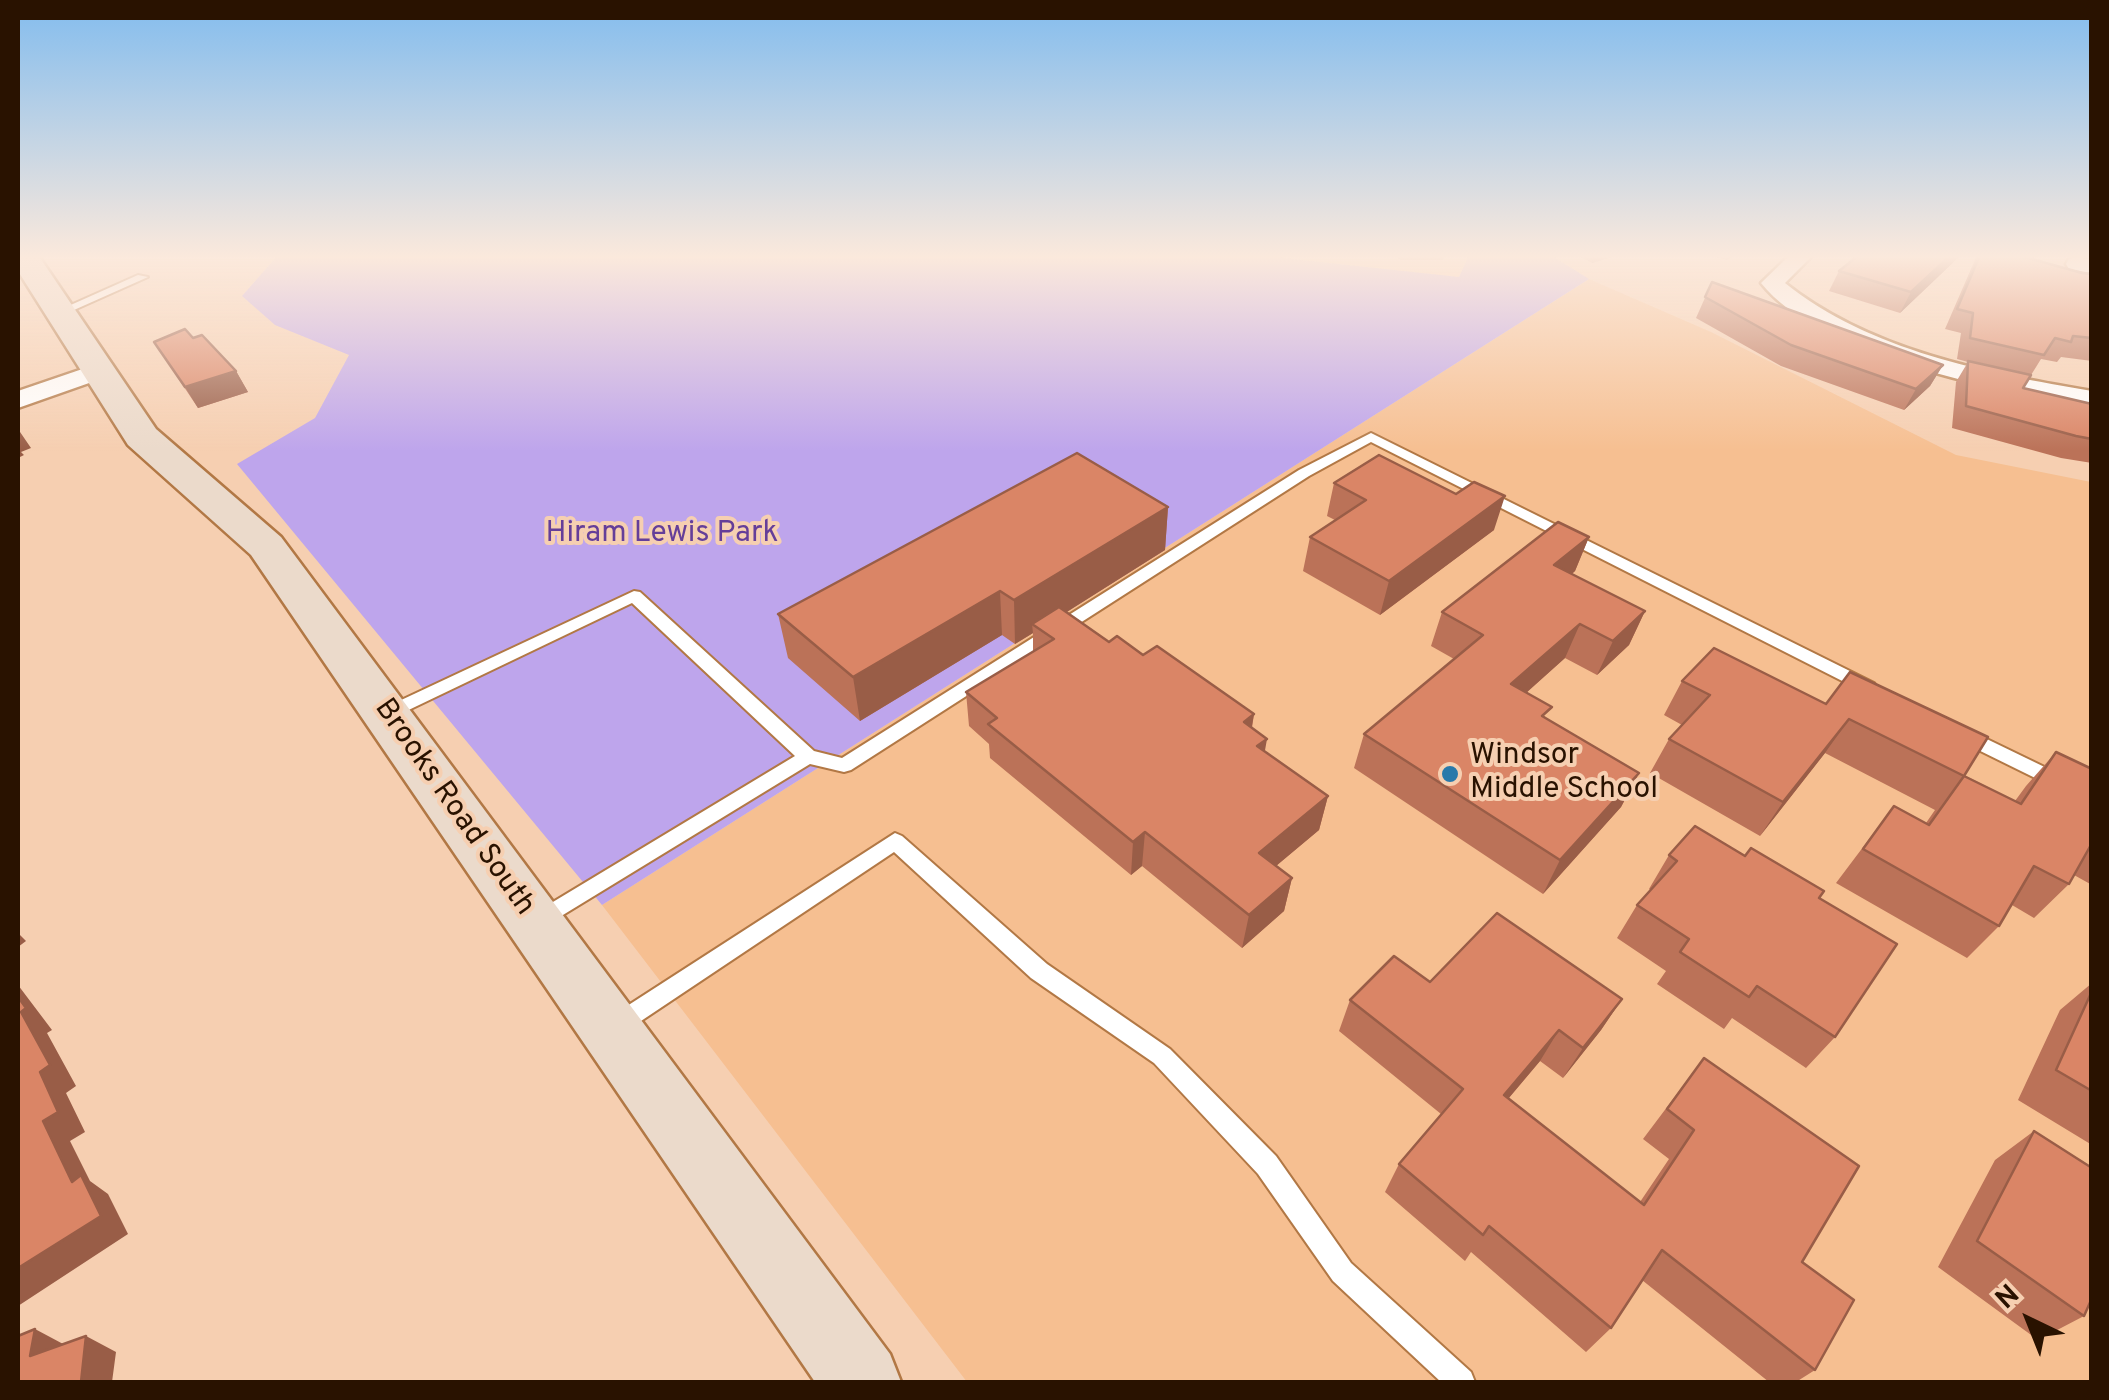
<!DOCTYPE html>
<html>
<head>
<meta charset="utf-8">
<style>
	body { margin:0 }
	#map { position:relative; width:2109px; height:1400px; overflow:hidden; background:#f6cfb1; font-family:Overpass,sans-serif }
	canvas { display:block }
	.frame { position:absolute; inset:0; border:20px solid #291200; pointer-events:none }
	.north { position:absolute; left:1979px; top:1270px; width:100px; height:100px; -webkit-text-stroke:8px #f6cfb1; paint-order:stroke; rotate:317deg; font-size:28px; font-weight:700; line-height:40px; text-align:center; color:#291200 }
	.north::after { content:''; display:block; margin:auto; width:35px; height:45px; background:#291200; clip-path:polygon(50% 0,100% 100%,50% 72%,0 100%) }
</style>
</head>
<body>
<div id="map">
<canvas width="2109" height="1400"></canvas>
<div class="frame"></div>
<div class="north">N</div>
</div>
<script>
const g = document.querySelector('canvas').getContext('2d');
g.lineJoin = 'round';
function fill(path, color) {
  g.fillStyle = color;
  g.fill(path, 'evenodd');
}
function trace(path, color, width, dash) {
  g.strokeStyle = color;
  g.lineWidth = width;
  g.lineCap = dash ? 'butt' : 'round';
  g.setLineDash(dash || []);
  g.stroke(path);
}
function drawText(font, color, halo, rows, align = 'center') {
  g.font = font + ' Overpass,sans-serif';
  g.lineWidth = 8;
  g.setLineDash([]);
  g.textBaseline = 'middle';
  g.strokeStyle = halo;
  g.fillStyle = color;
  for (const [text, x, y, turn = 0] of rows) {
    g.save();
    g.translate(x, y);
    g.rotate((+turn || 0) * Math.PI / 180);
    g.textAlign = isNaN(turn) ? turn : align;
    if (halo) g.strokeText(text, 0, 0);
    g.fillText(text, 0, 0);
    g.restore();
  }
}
const built = new Path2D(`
	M1589,279L1711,332L1956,455L2091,482V1382H967L602,905Z`);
const green = new Path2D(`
	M278,255H1256L1459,277L1469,255H1551L1589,279L602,905L237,464L315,418L349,355L275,325L242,296Z`);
const lane = new Path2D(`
	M138,275L148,277L65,314L55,312Z
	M1371,433L1874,683L1877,687L1874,691H1862L1371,442L1309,476L851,770L844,772L810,764L540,929L533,926L530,920L533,914L795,756L632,603L394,717H382L379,713L382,709L634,591L640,592L814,751L842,758L1299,470Z
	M1962,727L2092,790V806L1956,739L1953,734L1956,729Z
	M895,833L902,836L1047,964L1170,1049L1276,1156L1351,1263L1471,1372L1475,1382H1441L1333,1281L1258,1174L1154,1063L1031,978L894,852L626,1031L618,1034L610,1031L607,1024L610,1017Z`);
const street = new Path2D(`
	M1790,255H1813L1785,283C1870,351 1986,373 2092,391V407C2001,391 1820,357 1761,283Z
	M2077,257L2092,260V273L2069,269L2066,264L2069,259Z
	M100,363L109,366L113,371L109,376L18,408V391Z`);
const secondary = new Path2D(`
	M18,255H38L156,429L281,537L890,1354L901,1382H815L251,555L128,445L18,271Z`);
const wall = new Path2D(`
	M1396,255H1444L1443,260H1400Z
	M1577,255H1619L1592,263Z
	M1710,255H1734L1727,260Z
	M1961,255L1900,313L1829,291L1839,271Z
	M1977,255H2036L2032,259L2082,273L2092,274V361L2061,357L2057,362L2041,359L2023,388L2092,404V463L2061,458L1952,428L1956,382L1968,362L1957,359L1961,333L1945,329Z
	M1712,282L1943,365L1930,386L1904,410L1781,366L1696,318Z
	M154,342L236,371L248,392L198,408Z
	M1334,483L1494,530L1380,615L1303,571L1310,537L1335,520L1327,516Z
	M1168,507L1165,550L1066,612L1109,642L1143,655L1254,714L1252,728L1265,752L1328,796L1319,830L1276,866L1292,878L1284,911L1242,948L1142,866L1131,875L990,758L989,744L969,726L966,692L1033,652V633L1015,644L1002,635L860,721L788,658L778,614Z
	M1589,537L1575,571L1572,574L1645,611L1629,645L1597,675L1565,658L1526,693L1547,719L1639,773L1621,807L1543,894L1354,768L1364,734L1454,659L1431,646L1442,612Z
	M1714,648L2015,801L2026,786L2056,752L2092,769V885L2074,875L2069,884L2034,918L2012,905L1999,926L1967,958L1836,883L1894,806L1926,823L1935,810L1825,753L1760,836L1650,773L1669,739L1682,725L1664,715L1682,681Z
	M1669,855L1819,898L1835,1037L1806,1068L1732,1018L1724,1029L1657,984L1666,971L1617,938L1637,905L1651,890L1649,889Z
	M1430,982L1622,999L1601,1030L1563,1078L1540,1061L1508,1099L1640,1202L1669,1159L1643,1139L1704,1058L1802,1262L1815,1370L1796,1382H1769L1642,1280L1611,1328L1586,1352L1471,1252L1465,1261L1385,1192L1399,1164L1441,1114L1339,1031L1350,1000Z
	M2092,983V1145L2018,1100L2060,1010Z
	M2034,1131L2084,1316L2038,1340L1938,1267L1995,1160Z`);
const shadedWall = new Path2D(`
	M1595,255H1619L1592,263Z
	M1951,255H1961L1900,313L1911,292Z
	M1943,365L1930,386L1904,410L1916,389Z
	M236,371L248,392L198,408L185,387Z
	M18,429L31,448L21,452L24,455L18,458Z
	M1505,496L1494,530L1380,615L1389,581Z
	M1168,507L1165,550L1040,629L1032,624L1033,633L1015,644L1014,600Z
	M1589,537L1575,571L1541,599L1554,565Z
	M1000,591L1002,635L860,721L853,677Z
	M1645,611L1629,645L1597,675L1613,641Z
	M1580,624L1565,658L1498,718L1511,684Z
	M1254,714L1248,748L1244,722Z
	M1849,719L1825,753L1760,836L1783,802Z
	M1267,739L1261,773L1257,746Z
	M1639,773L1621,807L1543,894L1560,860Z
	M1328,796L1319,830L1252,886L1259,853Z
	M1145,832L1142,866L1131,875L1133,842Z
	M1292,878L1284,911L1242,948L1249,915Z
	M18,933L26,941L18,947Z
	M18,985L52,1030L47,1033L76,1086L66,1093L85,1132L70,1141L90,1181L108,1194L128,1234L18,1306V1268L72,1182L43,1121L40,1072L21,1012L18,997Z
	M1622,999L1601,1030L1563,1078L1583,1048Z
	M1559,1030L1540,1061L1486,1125L1504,1095Z
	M35,1329L65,1345L30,1356Z
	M86,1336L116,1352L112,1382H81Z`);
const building = new Path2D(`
	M1859,255H1951L1911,292L1839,271Z
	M1980,255H2027L2025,257L2082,273L2092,274V338L2073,336L2071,342L2055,338L2044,355L1970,338L1973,313L1957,309Z
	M1712,282L1943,365L1916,389L1791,345L1705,297Z
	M185,329L193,338L202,335L236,371L185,387L154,342Z
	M1968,361L2031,375L2023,388L2092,404V439L2076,436L1966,406Z
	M1077,453L1168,507L1014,600L1000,591L853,677L778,614Z
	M1379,455L1456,494L1474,482L1505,496L1389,581L1310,537L1366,500L1334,483Z
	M1558,522L1589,537L1554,565L1645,611L1613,641L1580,624L1511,684L1552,707L1542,716L1639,773L1560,860L1364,734L1483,635L1442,612Z
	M1059,607L1109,642L1117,636L1143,655L1157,646L1254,714L1244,722L1267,739L1257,746L1328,796L1259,853L1292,878L1249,915L1145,832L1133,842L988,724L997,718L966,692L1054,639L1032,624Z
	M1714,648L1826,704L1850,672L1988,737L1964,776L1849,719L1783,802L1669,739L1710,695L1682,681Z
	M2056,752L2092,769V843L2069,884L2034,866L1999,926L1863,849L1894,806L1929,825L1964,776L2021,804Z
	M1695,826L1745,856L1751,848L1824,891L1819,898L1897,944L1835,1037L1757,986L1749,997L1680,952L1689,939L1637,905L1677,861L1669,855Z
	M1497,913L1622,999L1583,1048L1559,1030L1504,1095L1644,1205L1694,1130L1667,1109L1704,1058L1859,1166L1802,1262L1854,1300L1815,1370L1662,1250L1611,1328L1489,1226L1483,1235L1399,1164L1463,1089L1350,1000L1394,956L1430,982Z
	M2092,991V1091L2056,1070Z
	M18,997L26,1008L21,1012L50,1065L40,1072L58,1112L43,1121L72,1182L81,1175L101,1216L18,1268Z
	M2034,1131L2092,1168V1298L2084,1316L1977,1241Z
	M35,1329L30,1356L86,1336L81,1382H18V1336Z`);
const markers = [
	[1450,774,10,"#2979aa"]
];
const parkNames = [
	["Hiram Lewis Park",662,535]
];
const poiNames = [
	["Windsor",1470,757],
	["Middle School",1470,791]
];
const streetNames = [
	["Brooks Road South",453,808,55]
];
fill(built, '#f6bf91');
fill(green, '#bea5ec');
trace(lane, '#b27845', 4);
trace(street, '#b27845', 5);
trace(secondary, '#b27845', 5);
fill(lane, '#fff');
fill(street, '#fff');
fill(secondary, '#ebdacb');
fill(wall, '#bb7258');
fill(shadedWall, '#995d47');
fill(building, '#da8566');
trace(building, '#995d47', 2.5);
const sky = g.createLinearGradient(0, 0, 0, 451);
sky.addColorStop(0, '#82bcee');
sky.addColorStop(0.57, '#fbe9dc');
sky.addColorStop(1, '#fbe9dc00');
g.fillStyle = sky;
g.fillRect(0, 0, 2109, 451);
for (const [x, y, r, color] of markers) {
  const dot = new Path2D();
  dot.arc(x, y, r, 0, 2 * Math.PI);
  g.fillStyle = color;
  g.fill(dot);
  trace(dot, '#f6cfb1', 4);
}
drawText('30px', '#653e99', '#f6cfb1', parkNames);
drawText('30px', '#291200', '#f6cfb1', poiNames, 'left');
drawText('30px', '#291200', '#f6cfb1', streetNames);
</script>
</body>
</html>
